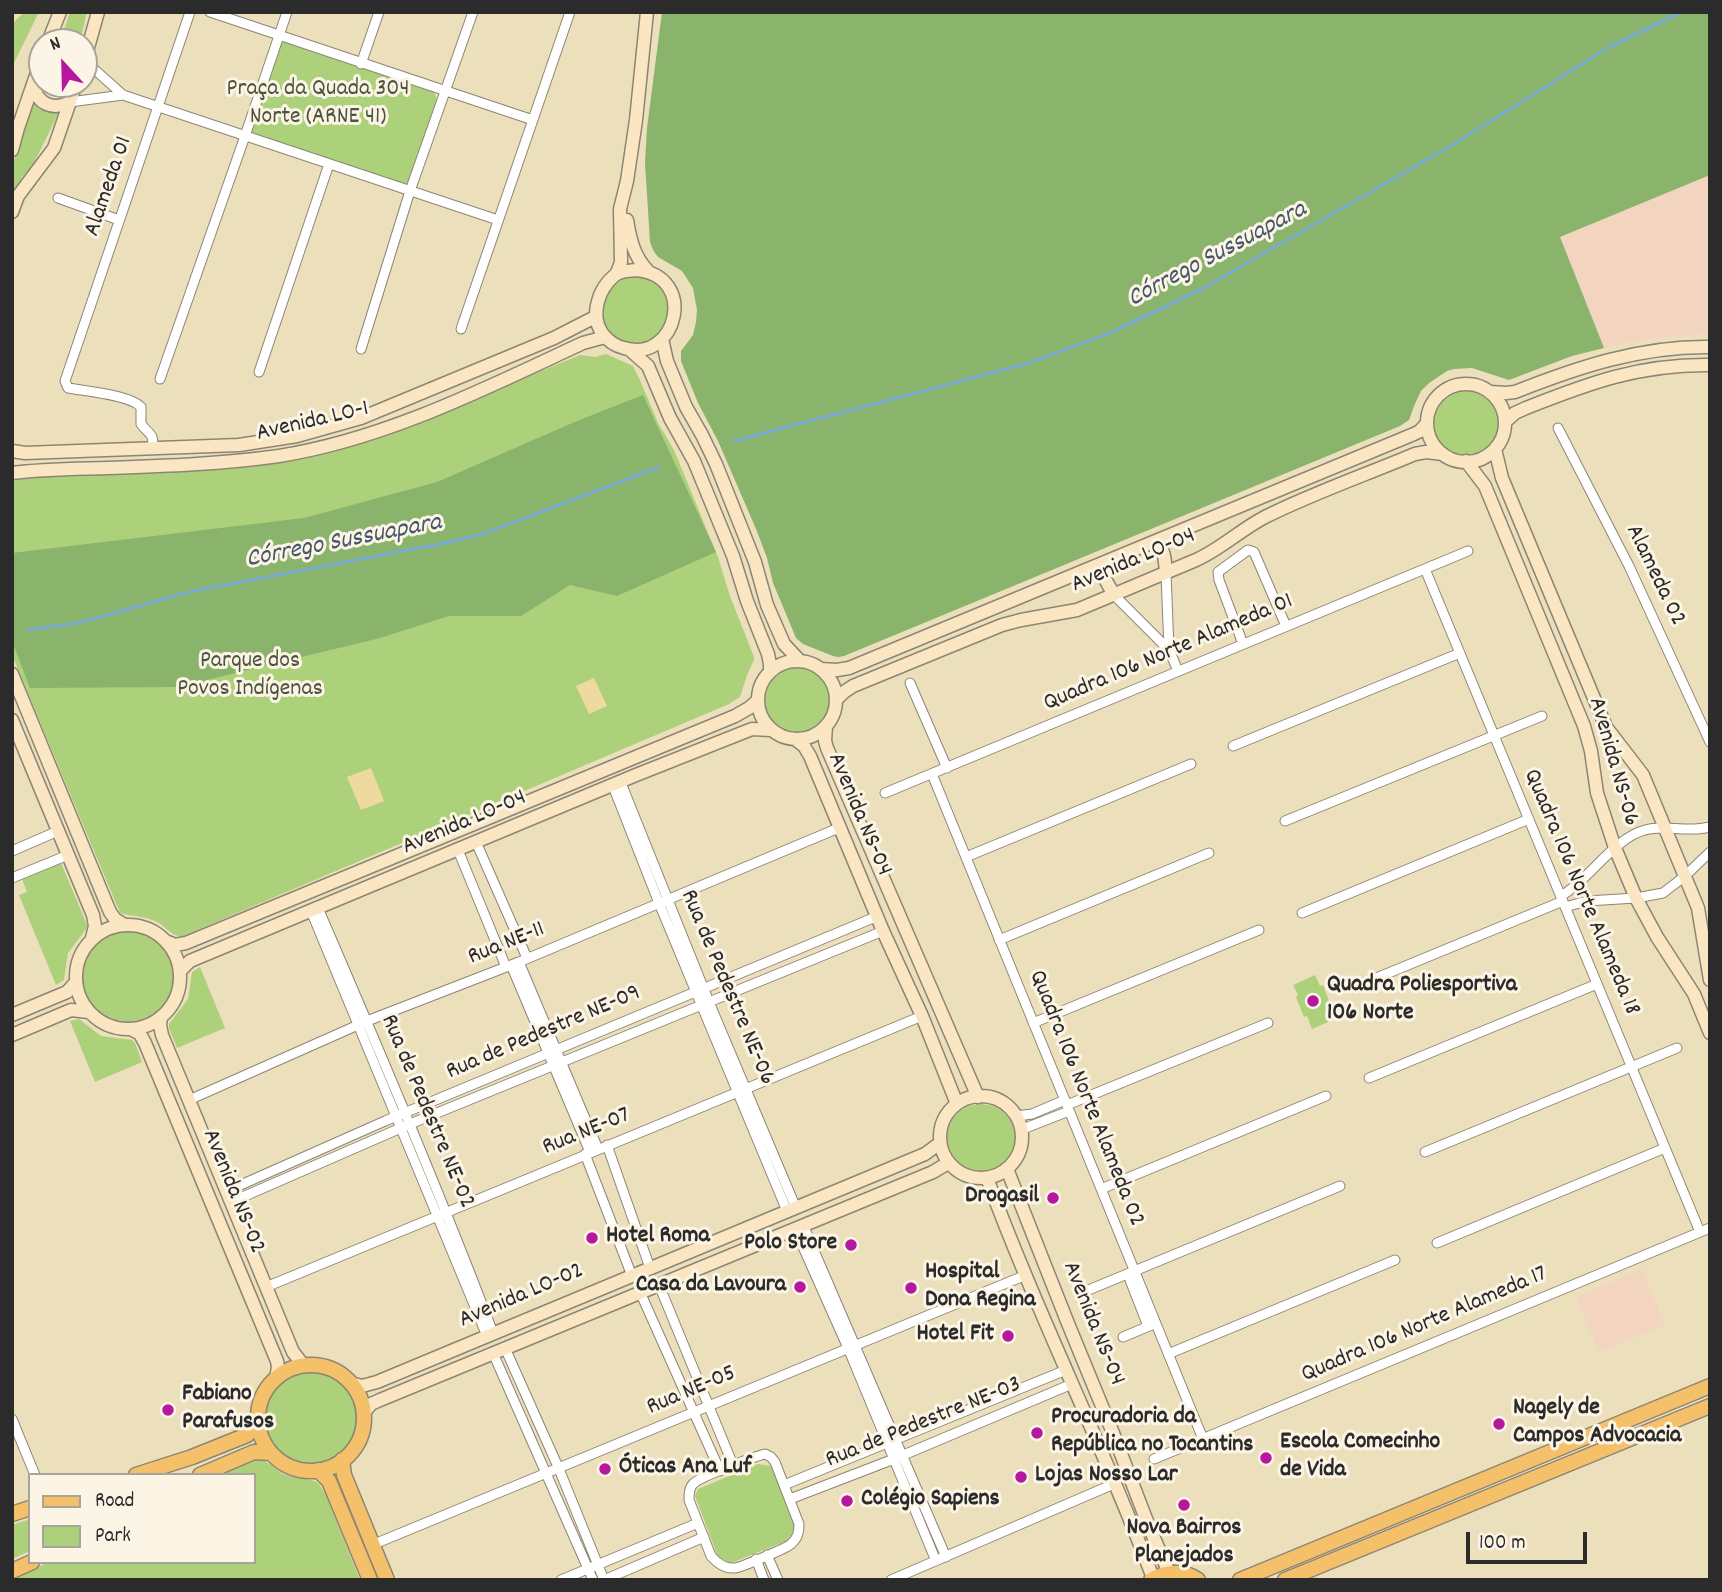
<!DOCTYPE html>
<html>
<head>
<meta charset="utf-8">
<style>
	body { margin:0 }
	#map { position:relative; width:1722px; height:1592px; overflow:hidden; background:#ecdfbc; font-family:Dekko,sans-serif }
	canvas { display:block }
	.frame { position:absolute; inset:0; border:14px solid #2b2b2b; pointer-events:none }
	.legend { position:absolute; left:28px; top:1473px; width:228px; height:91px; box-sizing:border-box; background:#fcf5e5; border:2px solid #a8a49b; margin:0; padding:9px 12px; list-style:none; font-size:21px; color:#2b2b2b }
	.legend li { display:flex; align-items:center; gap:14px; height:35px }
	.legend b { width:35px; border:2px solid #a8a49b }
	.north { position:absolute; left:28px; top:28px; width:70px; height:70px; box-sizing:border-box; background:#fcf5e5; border:2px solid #a8a49b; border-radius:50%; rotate:338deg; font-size:19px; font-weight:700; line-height:28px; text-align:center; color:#2b2b2b }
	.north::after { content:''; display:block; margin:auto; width:24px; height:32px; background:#b5179e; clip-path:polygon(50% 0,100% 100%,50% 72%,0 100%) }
	.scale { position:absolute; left:1466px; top:1532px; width:121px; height:32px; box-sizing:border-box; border:4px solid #2b2b2b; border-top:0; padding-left:9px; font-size:21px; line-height:24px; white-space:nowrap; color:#2b2b2b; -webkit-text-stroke:5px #fcf5e5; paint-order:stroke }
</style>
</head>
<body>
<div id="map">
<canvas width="1722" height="1592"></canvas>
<div class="frame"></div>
<ul class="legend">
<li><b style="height:9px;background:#f4c16a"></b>Road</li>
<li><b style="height:19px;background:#add17b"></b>Park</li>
</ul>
<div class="north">N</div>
<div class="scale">100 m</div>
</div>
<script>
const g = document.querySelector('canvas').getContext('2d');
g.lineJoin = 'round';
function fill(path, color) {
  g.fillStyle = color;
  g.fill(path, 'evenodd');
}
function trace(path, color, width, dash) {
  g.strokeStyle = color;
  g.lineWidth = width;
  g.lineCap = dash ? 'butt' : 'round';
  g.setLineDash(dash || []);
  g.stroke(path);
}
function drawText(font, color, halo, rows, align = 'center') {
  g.font = font + ' Dekko,sans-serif';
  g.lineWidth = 6;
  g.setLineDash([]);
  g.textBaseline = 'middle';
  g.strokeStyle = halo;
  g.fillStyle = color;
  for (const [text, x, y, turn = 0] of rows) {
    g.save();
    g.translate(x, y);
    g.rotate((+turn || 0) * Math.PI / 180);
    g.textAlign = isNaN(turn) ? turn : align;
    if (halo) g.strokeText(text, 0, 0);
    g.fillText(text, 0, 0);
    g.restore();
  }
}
const built = new Path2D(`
	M1710,175V334L1642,339L1604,348L1559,237Z
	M1642,1269L1665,1325L1599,1352L1576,1297Z`);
const green = new Path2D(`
	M24,12H39L12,67V24Z
	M70,12H87L80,42H66L61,39Z
	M281,40L434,92L436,96L437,105L407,185L250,134Z
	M34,102L39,109L59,112L33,165L22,177L12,197V166Z
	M601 310a34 34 0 1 1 68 0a34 34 0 1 1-68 0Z
	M606,354L633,366L640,380L658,423L674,450L718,557L730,596L754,657V660L747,675L740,697L729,704L183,936C172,937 167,928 159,923C146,916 133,917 120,913L12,655V481L43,475L286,460L447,410L580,355L595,357Z
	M1432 423a34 34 0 1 1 68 0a34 34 0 1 1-68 0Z
	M764 700a33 33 0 1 1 66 0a33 33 0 1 1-66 0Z
	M61,863L87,925V928L68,953L64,980L56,985L19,895L27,892L22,879Z
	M81 977a47 47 0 1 1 94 0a47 47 0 1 1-94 0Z
	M200,967L225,1028L177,1048L169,1028V1024L188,999L192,972Z
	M1315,975L1320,986L1323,985L1331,1006L1329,1007L1335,1019L1312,1029L1307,1016L1304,1017L1296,997L1298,995L1293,985Z
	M79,1019L101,1036L132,1040L135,1043L142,1062L95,1082L70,1021Z
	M947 1138a34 34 0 1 1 68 0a34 34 0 1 1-68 0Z
	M263 1419a47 47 0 1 1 94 0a47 47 0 1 1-94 0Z
	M257,1458C268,1460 276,1471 286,1475C296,1479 305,1478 314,1481C320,1483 322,1489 325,1493L360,1580H12L48,1562H254V1475H217Z
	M758,1464L771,1466L796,1526L789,1540L731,1563L718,1557L695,1496L698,1489Z
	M30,1519V1551L12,1559V1525Z`);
const forest = new Path2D(`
	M662,12H1710V175L1560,237L1604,348L1572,356L1509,380L1472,368L1454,369L1447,371L1429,383L1421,391L1414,406L1409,420L1400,426L844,656L838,657L833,656L803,644L796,638L773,583L767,558L756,529L718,441L698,403L681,361V351L693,335L696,322L697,310L693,288L682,271L658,257L653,250L650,242L645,163L647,128Z
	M643,395L716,552L617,596L570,585L521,616H449L380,638L178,687L30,688L12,641V553L304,518L437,482L577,421Z`);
const sand = new Path2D(`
	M594,678L607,706L589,714L576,686Z
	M371,768L384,801L361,810L347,777Z`);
const stream = new Path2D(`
	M734,441L1029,363L1110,333L1202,289L1454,144L1611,46L1682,12
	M27,630L78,623L193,591L456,541L485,533L659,467`);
const street = new Path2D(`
	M210,12L533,120
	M84,60L123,95L498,220
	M361,64L379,12
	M70,102L123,95
	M58,198L119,220
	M461,329L570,12
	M361,349L410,191L473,12
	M259,372L329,164
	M160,379L245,136L287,12
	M1558,428L1629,566L1710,742
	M152,449C155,433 149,435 141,424V407C131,395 84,391 68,388L65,381L190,12
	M1425,569L1700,1232
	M1166,573L1169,650
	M1114,595L1161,642L1170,652L1178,671
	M1243,644L1219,580L1218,572L1248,550L1254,552L1286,626
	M910,683L947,768
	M1233,746L1460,653
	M932,774L1203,1439
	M621,783L709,1002L796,1208
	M613,786L659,903L787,1211
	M885,793L1468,551
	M1285,821L1542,716
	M476,842L527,958
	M458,850L506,967
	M12,851L58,831
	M966,857L1191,764
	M12,878L68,855
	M1561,896C1590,879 1614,838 1645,830C1662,825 1677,830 1694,829C1699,829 1705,828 1710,827
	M1565,907L1587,901L1636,898L1663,893L1685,876L1710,852
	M318,908C379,1049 439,1190 493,1333
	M311,911L487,1336
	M1302,913L1529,819
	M999,940L1209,853
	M519,962L598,1149
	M511,965L590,1152
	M1357,986L1563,901
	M1033,1023L1259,930
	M1369,1078L1597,984
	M189,1100L367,1021L519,962L841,827
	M1067,1105L1268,1023
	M1017,1116L1032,1114L1065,1100
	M1023,1129L1069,1111
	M607,1145L650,1268
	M1425,1152L1677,1048
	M585,1154L632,1276
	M1101,1189L1326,1096
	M227,1191L385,1121L878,916
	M231,1202L410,1124L883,931
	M803,1225L946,1557
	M795,1229L848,1348L936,1561
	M1437,1243L1665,1148
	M1130,1280L1148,1326
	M659,1285L733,1465
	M266,1287L922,1016
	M1086,1291L1340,1186
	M640,1292L720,1471
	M1123,1337L1154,1324
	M505,1348L559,1469L604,1580
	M493,1353L593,1580
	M1168,1354L1395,1260
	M12,1419L35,1475
	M765,1454L771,1457L775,1462L799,1524C799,1532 798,1538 791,1544C787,1548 742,1567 735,1568C725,1569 717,1563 711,1556L689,1500C689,1494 689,1488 693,1484C699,1477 753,1457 765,1454Z
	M1154,1459L1710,1228
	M784,1485L1066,1370
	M790,1499L894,1459L1072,1384
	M372,1545L1026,1275
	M767,1555L778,1580
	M756,1559L764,1580
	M561,1580L698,1523
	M604,1580L704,1537
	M891,1580L1116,1483`);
const secondary = new Path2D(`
	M48,42L60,12
	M84,62L98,12
	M33,84C37,104 52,111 70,102
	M12,150L18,128L42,58
	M12,212L18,196L54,148L76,84
	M627,220C630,239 634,257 648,271
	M636,270C699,275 677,364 624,348C615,346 608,341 602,333C590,315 598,289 615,275C620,271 629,271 636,270Z
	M617,273L621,262L620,209L627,181L636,120L647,12
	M662,339L667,361L686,407L702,435L716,464L755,562L767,605L784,644L800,661
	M630,350L648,366L670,418L694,461L733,556L747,601L768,654L770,664V672
	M1427 423a39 39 0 1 1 78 0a39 39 0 1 1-78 0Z
	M1491,392L1506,393L1515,392C1578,367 1641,346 1710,347
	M1505,422L1515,413L1526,408C1589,383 1640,364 1710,365
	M1495,449L1502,478L1606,727L1643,775L1698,908L1710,980
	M12,451L25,453L239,445L297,436L361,418L554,338L595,317
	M1466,461L1485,486L1584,726L1591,751L1597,793L1615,848L1636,898L1657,937L1694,994L1710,1033
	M12,473C44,469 76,469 108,468C165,466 222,464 279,456C386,439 486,388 583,343L605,337
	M1156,541C1165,549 1165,562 1166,573
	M1103,563L1105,579L1114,595
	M758 700a39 39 0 1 1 78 0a39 39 0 1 1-78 0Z
	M820,669L837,670L849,668L1414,434L1420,431L1427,423
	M12,674L110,912L115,919L123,924
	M836,700L844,692L853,686L1002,625L1021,620L1077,610L1196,560C1221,549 1240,530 1265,517C1313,493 1365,475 1415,454L1426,452L1443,454
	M12,720L93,915L95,926L92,938
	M826,726L825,741L827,748L978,1097
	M795,739L804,746L810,756L883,931L922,1016L957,1104
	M76 977a52 52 0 1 1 104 0a52 52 0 1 1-104 0Z
	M168,942L175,945L186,943L735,716L749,708L758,700
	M180,971L190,961L636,775L752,729L771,730
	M12,1015L67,992L76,982
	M161,1017L160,1025L162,1035L293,1352L304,1366
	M131,1029L140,1034L145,1043L277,1361L278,1367L276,1379
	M12,1035L71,1010L89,1012
	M940 1137a41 41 0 1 1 82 0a41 41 0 1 1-82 0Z
	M1007,1169L1067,1321L1113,1433L1148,1524L1169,1573
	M987,1178C1037,1313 1102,1443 1153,1578
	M350,1383L362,1386L377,1382L925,1154L940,1143
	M363,1414L371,1404L380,1400L933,1172L948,1163`);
const primary = new Path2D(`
	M258 1418a53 53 0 1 1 106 0a53 53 0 1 1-106 0Z
	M342,1460L344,1475L387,1580
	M318,1470L329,1481L370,1580
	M136,1475L192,1457L247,1435L258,1423
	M200,1475L254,1452L271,1453
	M12,1514L30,1508
	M12,1571L32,1562
	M1151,1580C1165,1571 1184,1570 1198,1580
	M1240,1580L1710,1386
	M1285,1580L1710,1406`);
const markers = [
	[1313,1001,7,"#b5179e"],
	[1053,1198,7,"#b5179e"],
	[592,1238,7,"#b5179e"],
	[851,1245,7,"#b5179e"],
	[800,1287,7,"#b5179e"],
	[911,1288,7,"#b5179e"],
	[1008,1336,7,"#b5179e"],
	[168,1410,7,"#b5179e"],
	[1499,1424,7,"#b5179e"],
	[1037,1433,7,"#b5179e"],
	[1266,1458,7,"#b5179e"],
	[605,1469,7,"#b5179e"],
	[1021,1477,7,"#b5179e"],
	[847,1501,7,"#b5179e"],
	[1184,1505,7,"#b5179e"]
];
const parkNames = [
	["Praça da Quada 304",318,91],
	["Norte (ARNE 41)",318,119],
	["Parque dos",250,663],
	["Povos Indígenas",250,691]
];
const streetNames = [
	["Alameda 01",110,187,-71],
	["Avenida LO-1",313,423,-13],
	["Avenida LO-04",1134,562,-23],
	["Alameda 02",1654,576,64],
	["Quadra 106 Norte Alameda 01",1169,654,-23],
	["Avenida NS-06",1612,762,74],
	["Avenida NS-04",858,815,67],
	["Avenida LO-04",465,824,-23],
	["Quadra 106 Norte Alameda 18",1580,893,67],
	["Rua NE-11",507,945,-22],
	["Rua de Pedestre NE-06",726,988,67],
	["Rua de Pedestre NE-09",544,1034,-23],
	["Quadra 106 Norte Alameda 02",1085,1099,68],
	["Rua de Pedestre NE-02",426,1112,67],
	["Rua NE-07",587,1133,-22],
	["Avenida NS-02",232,1192,68],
	["Avenida LO-02",522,1297,-23],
	["Avenida NS-04",1092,1324,68],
	["Quadra 106 Norte Alameda 17",1425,1326,-23],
	["Rua NE-05",692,1392,-23],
	["Rua de Pedestre NE-03",924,1424,-22]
];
const poiNames = [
	["Quadra Poliesportiva",1327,987],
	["106 Norte",1327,1015],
	["Drogasil",1039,1198,"right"],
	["Hotel Roma",606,1238],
	["Polo Store",837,1245,"right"],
	["Hospital",925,1274],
	["Dona Regina",925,1302],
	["Casa da Lavoura",786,1287,"right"],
	["Hotel Fit",994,1336,"right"],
	["Fabiano",182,1396],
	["Parafusos",182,1424],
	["Nagely de",1513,1410],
	["Campos Advocacia",1513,1438],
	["Procuradoria da",1051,1419],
	["República no Tocantins",1051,1447],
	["Escola Comecinho",1280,1444],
	["de Vida",1280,1472],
	["Óticas Ana Luf",619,1469],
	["Lojas Nosso Lar",1035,1477],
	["Colégio Sapiens",861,1501],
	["Nova Bairros",1184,1530,"center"],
	["Planejados",1184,1558,"center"]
];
const waterNames = [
	["Córrego Sussuapara",1218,256,-28],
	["Córrego Sussuapara",344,543,-11]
];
fill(built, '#f3d4bf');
fill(green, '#add17b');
fill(forest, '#8ab36b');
fill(sand, '#eeda9e');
trace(stream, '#77aae3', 2.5);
trace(street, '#8c8574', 11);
trace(secondary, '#8c8574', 15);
trace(primary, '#8c8574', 17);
trace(street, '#fff', 9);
trace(secondary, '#fbe6c3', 12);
trace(primary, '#f4c16a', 14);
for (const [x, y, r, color] of markers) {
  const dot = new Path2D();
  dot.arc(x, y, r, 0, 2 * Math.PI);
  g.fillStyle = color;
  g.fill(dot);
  trace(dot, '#fcf5e5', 2.5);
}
drawText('24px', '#4c543f', '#fcf5e5', parkNames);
drawText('24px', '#2b2b2b', '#fcf5e5', streetNames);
drawText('bold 24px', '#2b2b2b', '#fcf5e5', poiNames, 'left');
drawText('italic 26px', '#46576b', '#fcf5e5', waterNames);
</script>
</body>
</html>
